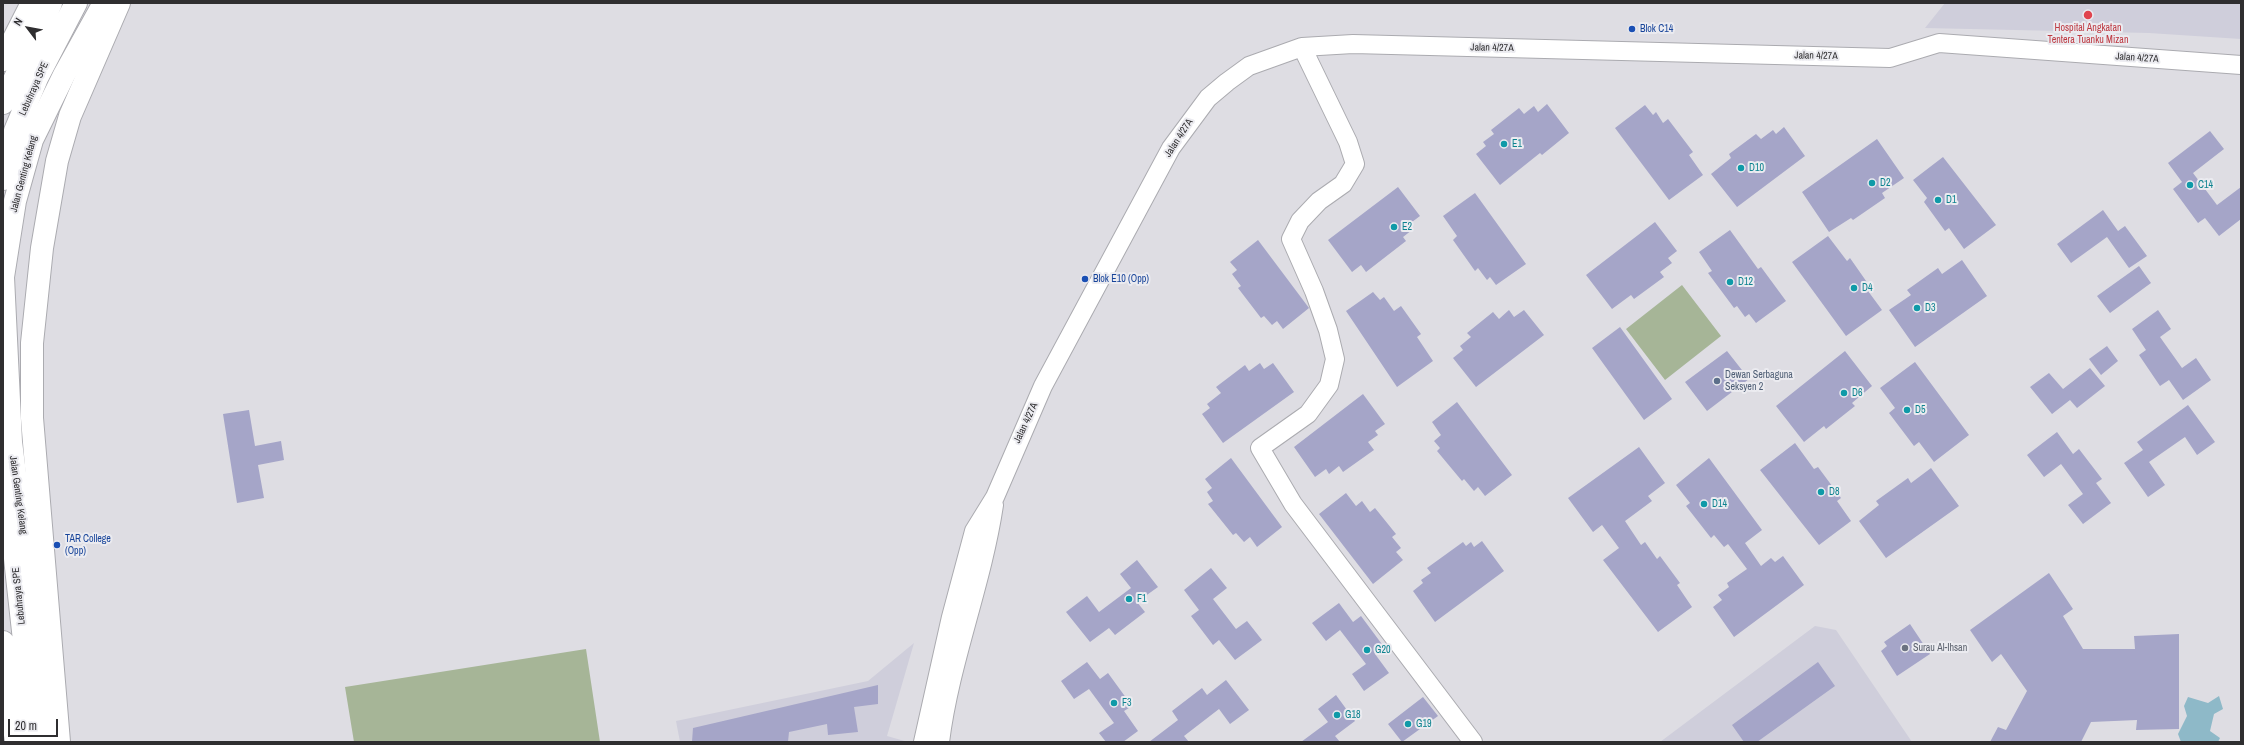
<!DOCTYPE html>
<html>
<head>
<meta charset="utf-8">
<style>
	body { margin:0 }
	#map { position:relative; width:2244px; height:745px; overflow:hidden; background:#dedde3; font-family:"Archivo Narrow",sans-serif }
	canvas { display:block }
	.frame { position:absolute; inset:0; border:4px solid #2f2e30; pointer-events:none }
	.north { position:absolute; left:8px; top:8px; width:40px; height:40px; -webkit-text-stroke:3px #ebebf0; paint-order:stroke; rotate:302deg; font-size:11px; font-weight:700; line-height:16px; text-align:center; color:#2f2e30 }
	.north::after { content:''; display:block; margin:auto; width:14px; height:18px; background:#2f2e30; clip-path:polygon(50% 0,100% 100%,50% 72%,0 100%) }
	.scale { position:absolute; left:8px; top:719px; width:50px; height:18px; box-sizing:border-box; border:2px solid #2f2e30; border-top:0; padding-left:5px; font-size:12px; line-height:14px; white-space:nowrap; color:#2f2e30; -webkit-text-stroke:3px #ebebf0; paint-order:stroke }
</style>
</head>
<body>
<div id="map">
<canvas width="2244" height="745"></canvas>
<div class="frame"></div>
<div class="north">N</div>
<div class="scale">20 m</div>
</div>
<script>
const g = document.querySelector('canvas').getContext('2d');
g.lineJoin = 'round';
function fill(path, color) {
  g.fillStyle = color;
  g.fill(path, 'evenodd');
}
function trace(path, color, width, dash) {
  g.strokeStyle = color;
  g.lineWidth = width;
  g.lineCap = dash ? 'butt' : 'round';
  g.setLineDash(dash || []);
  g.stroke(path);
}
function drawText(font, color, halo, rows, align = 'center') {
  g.font = font + ' "Archivo Narrow",sans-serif';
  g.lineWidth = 4;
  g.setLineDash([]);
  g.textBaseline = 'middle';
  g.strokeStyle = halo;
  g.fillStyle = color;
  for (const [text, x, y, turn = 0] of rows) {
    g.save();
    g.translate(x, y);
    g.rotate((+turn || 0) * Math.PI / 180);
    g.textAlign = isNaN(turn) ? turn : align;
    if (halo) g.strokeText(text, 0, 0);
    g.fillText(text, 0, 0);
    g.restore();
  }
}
const built = new Path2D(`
	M1945,3H2241V39L2149,33L1925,28Z
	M1815,626L1836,630L1912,742H1660Z
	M914,643L887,736L908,742H680L676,721L868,681Z`);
const green = new Path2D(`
	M1682,285L1721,336L1665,380L1626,329Z
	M586,649L600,742H354L345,687Z`);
const water = new Path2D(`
	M2219,696L2223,709L2214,714L2210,731L2220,738L2218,742H2181L2178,734L2187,716L2184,706L2188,697L2208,703Z`);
const building = new Path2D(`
	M1547,104L1569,133L1542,155L1540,153L1500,185L1476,154L1486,146L1483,142L1494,134L1491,130L1519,108L1524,114L1534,106L1538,112Z
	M1645,105L1653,115L1656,112L1663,123L1668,119L1693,152L1689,155L1703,175L1669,200L1615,128Z
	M1784,127L1805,156L1737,207L1711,174L1731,158L1729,154L1756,134L1761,139L1773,130L1776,134Z
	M2210,131L2224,149L2193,173L2217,205L2241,187V219L2219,236L2205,218L2198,223L2173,189L2182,182L2168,163Z
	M1877,139L1904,178L1882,193L1885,198L1853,220L1851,218L1829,232L1802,192Z
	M1943,157L1996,225L1964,249L1949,228L1945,231L1924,202L1927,198L1913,180Z
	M1398,187L1420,216L1408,225L1412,230L1403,237L1406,241L1366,272L1361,265L1352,272L1328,240Z
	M1475,193L1526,264L1496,285L1490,277L1487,280L1478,268L1475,271L1453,240L1457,236L1443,216Z
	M2103,210L2118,231L2125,226L2147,256L2129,268L2107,237L2071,263L2057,244Z
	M1655,222L1677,251L1668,258L1672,263L1660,272L1664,277L1634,299L1631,295L1612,309L1586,275Z
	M1730,230L1758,269L1761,267L1786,301L1756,323L1749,314L1745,317L1737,306L1734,308L1708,273L1712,271L1699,252Z
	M1828,236L1847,261L1850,258L1871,288L1868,291L1882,310L1846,336L1792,262Z
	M1258,240L1309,308L1283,329L1277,321L1272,325L1264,316L1261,318L1238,288L1241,286L1232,274L1237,270L1230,262Z
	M1962,260L1987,296L1915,347L1889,310L1911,295L1907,290L1938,268L1942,274Z
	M2139,266L2151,283L2110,313L2097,296Z
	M1373,292L1380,300L1384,297L1394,311L1401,306L1421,334L1417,337L1433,361L1397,387L1346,311Z
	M1509,310L1514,317L1524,310L1544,335L1476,387L1453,358L1463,350L1460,346L1471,337L1467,333L1493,312L1499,319Z
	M2158,310L2171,329L2160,337L2182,368L2196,358L2211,380L2183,400L2169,380L2160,386L2139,355L2146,350L2132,329Z
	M1620,327L1672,399L1644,420L1592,348Z
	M2107,346L2118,361L2101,375L2089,359Z
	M1727,351L1749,379L1707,411L1685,382Z
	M1845,351L1872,386L1852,403L1855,406L1826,429L1824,426L1804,442L1776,406Z
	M1915,362L1969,435L1934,462L1919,442L1914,446L1889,413L1895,408L1880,388Z
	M1260,363L1264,369L1273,363L1294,392L1223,443L1202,414L1210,408L1207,404L1221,393L1216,387L1245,365L1249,371Z
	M2090,368L2105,386L2077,408L2070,400L2052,414L2030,387L2049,373L2063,389Z
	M1363,394L1385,424L1375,431L1378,435L1368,442L1374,450L1343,472L1339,466L1329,474L1326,469L1315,477L1294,447Z
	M1457,402L1512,475L1485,496L1478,487L1474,491L1464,479L1462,481L1437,451L1440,448L1434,441L1441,435L1432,422Z
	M2188,405L2215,442L2197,455L2185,437L2149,462L2165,485L2148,497L2124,463L2143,450L2137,442Z
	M249,410L255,446L281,441L284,460L258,465L264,498L237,503L223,414Z
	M2057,432L2073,454L2079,449L2102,479L2096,483L2111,503L2083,524L2068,505L2083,494L2061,464L2044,477L2027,455Z
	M1795,443L1814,469L1818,467L1841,498L1837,501L1851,521L1819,545L1760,470Z
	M1639,447L1665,483L1648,496L1652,501L1625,521L1641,545L1645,542L1657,559L1660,556L1680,583L1677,585L1692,607L1658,632L1603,560L1619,548L1602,525L1593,532L1568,498Z
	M1231,458L1282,527L1257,547L1250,537L1244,542L1236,533L1233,535L1208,504L1213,501L1207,492L1212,488L1205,479Z
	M1709,458L1762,530L1745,543L1761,566L1771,558L1775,562L1783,556L1804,585L1734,637L1713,607L1722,600L1718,595L1729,587L1727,583L1747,569L1728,544L1724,547L1714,535L1711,538L1686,506L1690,503L1676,485Z
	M1931,468L1959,506L1886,558L1859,521L1879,505L1876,501L1908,478L1911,483Z
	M1346,493L1356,506L1362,501L1370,512L1375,508L1396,534L1392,537L1401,548L1396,552L1403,560L1373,584L1319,514Z
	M1482,541L1504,571L1435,622L1413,591L1423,583L1421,580L1431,573L1427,568L1463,542L1466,546L1471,542L1474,547Z
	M1137,560L1158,587L1137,602L1145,612L1115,635L1109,628L1090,642L1066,612L1087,596L1099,612L1131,588L1120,574Z
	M1211,568L1227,588L1213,599L1236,629L1247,621L1262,640L1235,660L1219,640L1213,645L1191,616L1199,610L1184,590Z
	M2049,573L2073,609L2063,616L2083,649H2135L2134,636L2179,634V729L2136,730L2137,720L2091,722L2081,742H1990L1998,727L2006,730L2027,691L2001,654L1992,662L1970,630Z
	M1339,603L1353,622L1361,616L1384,647L1375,654L1389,673L1364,691L1352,674L1366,664L1340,630L1326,641L1312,623Z
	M1910,624L1930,654L1897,676L1881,651L1887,646L1884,642Z
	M1087,662L1100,679L1108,673L1132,706L1124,711L1138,731L1123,742H1106L1099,733L1114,723L1089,689L1074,699L1061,681Z
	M1818,662L1835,686L1757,742H1744L1732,725Z
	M1226,680L1249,710L1230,724L1219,709L1184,736L1189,742H1149L1178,720L1172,711L1202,688L1207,695Z
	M878,685V704L854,707L858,732L828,735L827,724L789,732L788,742H692L693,728Z
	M1336,695L1355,721L1335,736L1340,742H1301L1328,722L1318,709Z
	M1423,697L1438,716L1402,742L1388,724Z`);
const minor = new Path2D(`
	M1302,47L1348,142L1355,164L1343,184L1319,201L1300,221L1291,239L1314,291L1328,330L1335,359L1329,385L1308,414L1260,448L1293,504L1473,742
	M923,742L951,617L974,531L995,497L1043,386L1171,148L1208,98L1227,82L1249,66L1302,47L1353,44L1890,58L1939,43L2241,65
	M940,742C950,662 982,585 994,505`);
const major = new Path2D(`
	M3,60L32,3
	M49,742L11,442L3,277L15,201L32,140L64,75L104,3`);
const highway = new Path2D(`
	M3,103L51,3
	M3,179L15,131L37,78L76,3
	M3,449L32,713L38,742
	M3,642L16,742
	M59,742L32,418V343L42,248L57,161L70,116L119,3`);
const markers = [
	[2088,15,5,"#e0444e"],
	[1632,29,4,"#1a4fb4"],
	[1504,144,4,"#0f9aa8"],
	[1741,168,4,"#0f9aa8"],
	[1872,183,4,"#0f9aa8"],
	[2190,185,4,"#0f9aa8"],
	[1938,200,4,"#0f9aa8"],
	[1394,227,4,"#0f9aa8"],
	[1085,279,4,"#1a4fb4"],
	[1730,282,4,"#0f9aa8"],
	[1854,288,4,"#0f9aa8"],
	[1917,308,4,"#0f9aa8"],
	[1717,381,4,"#5c6f8a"],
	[1844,393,4,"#0f9aa8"],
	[1907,410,4,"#0f9aa8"],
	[1821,492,4,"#0f9aa8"],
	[1704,504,4,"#0f9aa8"],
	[57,545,4,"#1a4fb4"],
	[1129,599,4,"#0f9aa8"],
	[1905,648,4,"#6b7280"],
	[1367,650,4,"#0f9aa8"],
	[1114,703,4,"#0f9aa8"],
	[1337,715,4,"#0f9aa8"],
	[1408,724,4,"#0f9aa8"]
];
const healthNames = [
	["Hospital Angkatan",2088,28],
	["Tentera Tuanku Mizan",2088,40]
];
const transitNames = [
	["Blok C14",1640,29],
	["Blok E10 (Opp)",1093,279],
	["TAR College",65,539],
	["(Opp)",65,551]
];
const streetNames = [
	["Jalan 4/27A",1492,48,1],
	["Jalan 4/27A",1816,56,1],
	["Jalan 4/27A",2137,58,4],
	["Lebuhraya SPE",34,89,-66],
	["Jalan 4/27A",1179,138,-57],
	["Jalan Genting Kelang",24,174,-75],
	["Jalan 4/27A",1026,423,-65],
	["Jalan Genting Kelang",18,495,82],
	["Lebuhraya SPE",19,596,-96]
];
const cultureNames = [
	["E1",1512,144],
	["D10",1749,168],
	["D2",1880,183],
	["C14",2198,185],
	["D1",1946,200],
	["E2",1402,227],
	["D12",1738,282],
	["D4",1862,288],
	["D3",1925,308],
	["D6",1852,393],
	["D5",1915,410],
	["D8",1829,492],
	["D14",1712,504],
	["F1",1137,599],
	["G20",1375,650],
	["F3",1122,703],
	["G18",1345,715],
	["G19",1416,724]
];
const serviceNames = [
	["Dewan Serbaguna",1725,375],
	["Seksyen 2",1725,387]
];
const worshipNames = [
	["Surau Al-Ihsan",1913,648]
];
fill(built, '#cfcedb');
fill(green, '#a6b597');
fill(water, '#8eb9c8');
fill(building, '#a5a5c8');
trace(minor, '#ababb0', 20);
trace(major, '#ababb0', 24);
trace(highway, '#ababb0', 24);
trace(minor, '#fff', 18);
trace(major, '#fff', 22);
trace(highway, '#fff', 22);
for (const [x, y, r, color] of markers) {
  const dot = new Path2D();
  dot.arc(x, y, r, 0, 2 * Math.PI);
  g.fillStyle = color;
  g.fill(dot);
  trace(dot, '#ebebf0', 1.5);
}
drawText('10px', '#be3a42', '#ebebf0', healthNames);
drawText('10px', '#164399', '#ebebf0', transitNames, 'left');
drawText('10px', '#2f2e30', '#ebebf0', streetNames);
drawText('10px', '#0d838f', '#ebebf0', cultureNames, 'left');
drawText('10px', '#4e5e75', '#ebebf0', serviceNames, 'left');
drawText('10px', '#5b616d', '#ebebf0', worshipNames, 'left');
</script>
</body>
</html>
